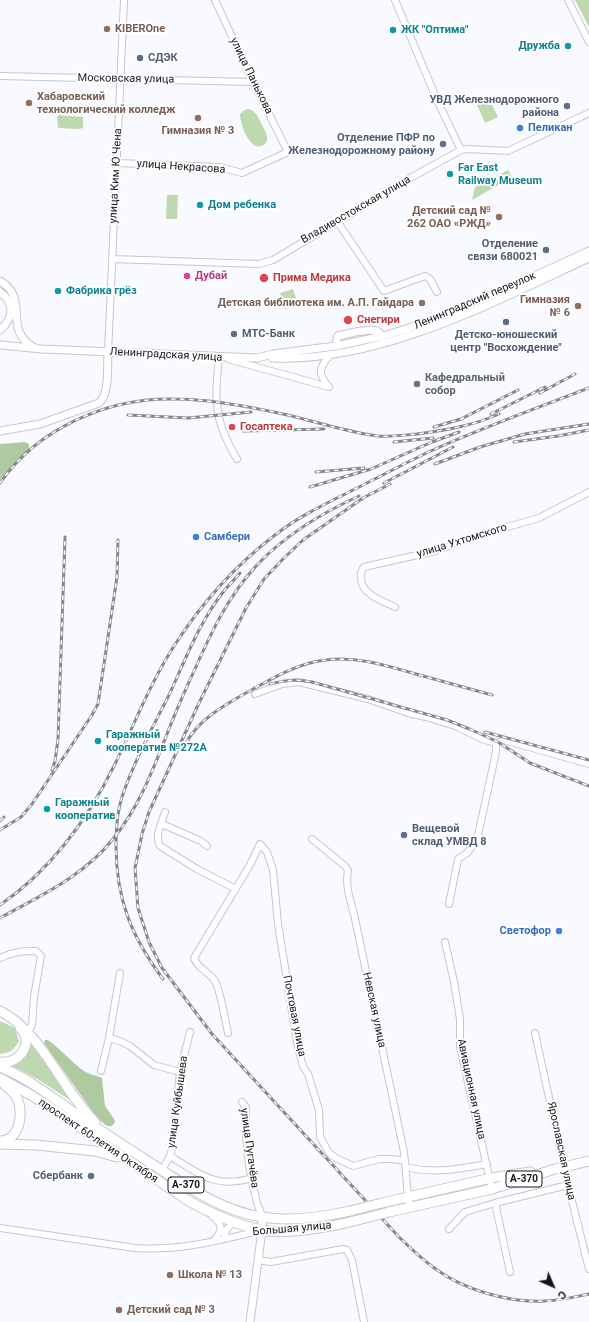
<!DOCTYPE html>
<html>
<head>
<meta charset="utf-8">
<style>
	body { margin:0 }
	#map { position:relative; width:589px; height:1322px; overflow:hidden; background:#f9faff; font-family:Roboto,sans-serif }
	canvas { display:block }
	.north { position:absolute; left:533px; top:1266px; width:40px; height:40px; -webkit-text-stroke:3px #fff; paint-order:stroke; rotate:135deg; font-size:11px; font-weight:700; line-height:16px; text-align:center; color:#161618 }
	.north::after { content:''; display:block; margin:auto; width:14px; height:18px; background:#161618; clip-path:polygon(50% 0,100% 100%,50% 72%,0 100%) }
</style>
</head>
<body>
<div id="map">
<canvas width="589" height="1322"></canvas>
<div class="north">С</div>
</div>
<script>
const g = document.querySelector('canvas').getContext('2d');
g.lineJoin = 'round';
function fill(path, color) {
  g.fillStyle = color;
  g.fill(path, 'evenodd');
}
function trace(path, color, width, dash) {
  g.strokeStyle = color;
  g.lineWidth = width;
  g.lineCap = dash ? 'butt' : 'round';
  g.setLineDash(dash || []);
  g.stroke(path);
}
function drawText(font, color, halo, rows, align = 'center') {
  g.font = font + ' Roboto,sans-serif';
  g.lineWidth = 3.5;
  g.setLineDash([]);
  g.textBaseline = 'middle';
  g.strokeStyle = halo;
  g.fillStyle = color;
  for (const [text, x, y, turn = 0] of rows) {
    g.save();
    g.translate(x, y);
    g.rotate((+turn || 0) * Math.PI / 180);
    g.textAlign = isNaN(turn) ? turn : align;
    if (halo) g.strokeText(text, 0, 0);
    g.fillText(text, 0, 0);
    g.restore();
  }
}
const green = new Path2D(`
	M575,0H589V27Z
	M489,99L498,117L485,123L477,105Z
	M246,109C253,109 256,113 259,119C262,125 268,134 267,140C267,142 264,146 261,146C249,150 240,123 240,114Z
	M59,115L83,117V128L79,129L58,128L57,117Z
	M508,170L512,177L472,200L475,187Z
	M167,195H178L177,219H166Z
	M293,289L298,304L285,309L280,293Z
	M0,1021L15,1028L19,1041C14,1050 10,1053 0,1054Z
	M30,1038L76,1104L39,1080L10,1065Z`);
const forest = new Path2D(`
	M25,442L29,444V449L15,462L0,480V444Z
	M45,1040H48C61,1049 71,1062 84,1071C90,1075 96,1075 102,1078L105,1106L114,1119L115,1122L112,1126H107L97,1118L44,1043Z`);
const minor = new Path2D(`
	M395,0L437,100L461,150
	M568,0L589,42
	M0,76L253,82
	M117,163L220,167L242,173L288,152L253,82L215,0
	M337,221L384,291L425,276L430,279L437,292
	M113,259L259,264L273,260L412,177L461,150L469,149L508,151L589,113
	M108,352L124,0
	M219,357C218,372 215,389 217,404C218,424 227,442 237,459
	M228,359L329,387
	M329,387C317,373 319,368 330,355
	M395,607C383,601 362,595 361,579C360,574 361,571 364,567L435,551L479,535L539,518L589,492
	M255,694L282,684L299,682L368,699L408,713L426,717L455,726L482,739L496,743L504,740L589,764
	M165,812C162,823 154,836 160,846L197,869L236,889
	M162,824L201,841L207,846
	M312,839L345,866L348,870C345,886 350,899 354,914L404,1152L408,1197L410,1207
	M449,904L458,859L467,853L477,840L496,752V743
	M445,942L454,982L460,1019V1047L492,1189
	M0,958C12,952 22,951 36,951L41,956L34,997L32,1025L28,1031
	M228,1033C225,1020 221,992 215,981C209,972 197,968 194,958L250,865L260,844L267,852L273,870L278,924L298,1048L303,1066L308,1074L319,1110L320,1137L329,1153L336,1158L353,1166L379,1159H392L405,1161
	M535,1033L568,1185L589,1269
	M109,1038L120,1041L130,1046L154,1065L180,1072
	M101,1071L109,1038L120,973
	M242,1102L246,1107C244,1139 249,1172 257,1203C259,1208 261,1212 262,1217
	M170,1156C199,1174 216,1189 252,1178
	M406,1167C433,1174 460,1169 487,1164
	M162,1170L170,1156L172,1149L180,1072L190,1032
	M495,1203L510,1272
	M212,1216C224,1225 223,1231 213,1241
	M0,1228L135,1248C180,1251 216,1241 259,1231
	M449,1229L465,1212L495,1203L568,1185
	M225,1238C224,1230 228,1226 235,1223
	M258,1260L271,1262L343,1249L347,1250L352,1260L364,1322`);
const major = new Path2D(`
	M0,281C31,299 1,330 35,348
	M0,292C15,303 14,318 0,330
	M0,345L42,349L257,358L273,354L336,346L383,336L406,329L444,316L539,274L589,251
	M336,346L337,339L338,336L355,332L371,330L377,331L383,336
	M272,358C380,363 493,302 589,258
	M0,431L40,424L99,403C110,393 107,367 108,352
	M250,1322L262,1230V1217`);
const highway = new Path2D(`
	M0,1011C43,1033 61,1089 95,1122
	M0,1062C19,1065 35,1043 20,1028
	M0,1067C27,1078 49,1095 72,1111C97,1128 121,1144 146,1160C182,1183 220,1211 262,1217C290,1222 323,1217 350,1211
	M0,1078L29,1094L50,1107L187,1200C210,1213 234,1224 261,1230C289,1235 330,1227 358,1220
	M0,1141C20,1141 24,1112 17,1098C14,1092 8,1088 4,1084
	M0,1144L36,1145L95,1151L117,1157
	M382,1203L491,1178L530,1172
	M389,1212L492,1189L555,1169L589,1161`);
const rail = new Path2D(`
	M540,393L575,374
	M491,414L545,387
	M128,415L188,418L251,412
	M434,427L461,419L518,390
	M243,431L324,429
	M394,442L433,438
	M514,442L558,436L589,430
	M435,464L480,447L525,434L589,424
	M316,472L364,468
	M0,483C38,428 109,397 175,399C209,399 251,407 283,414C315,421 345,432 378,436C391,437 404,435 417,434C446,430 472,426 499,414
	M384,483L453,447
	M390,484L363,498L303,540L284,558L264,579L246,608L199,703L149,812L142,834L135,868L138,908L149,942L162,968L212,1034L398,1236C410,1248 423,1260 437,1270C465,1290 510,1303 544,1301C559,1301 574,1297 589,1294
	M310,487L371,469L432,442L459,432
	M270,684C286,680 296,679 312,682L447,720L472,730L498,742L530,763L589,786
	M485,732L589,760
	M186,743C198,720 223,706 246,693C271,679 297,663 326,660C357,656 387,666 416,674C441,681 466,688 492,695
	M52,770L55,761L58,739L65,537
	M0,821L4,817
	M0,830L21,817L32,804L92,715L98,704L117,577L118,540
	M0,905C51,870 88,819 115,764C135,723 151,681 176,643C202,603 236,565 275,535C303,513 336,499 367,483C389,472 411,460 433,450C484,427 537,408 589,388
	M0,918C40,896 84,876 113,839C141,805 155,764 171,724C178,706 186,689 194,671C211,633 228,596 257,565C285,535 322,513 359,496
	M163,979C131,936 116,899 116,845C116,829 117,812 122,797C134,761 153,727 170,693C185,660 201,619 224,591C229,585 235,579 240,573`);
const highwayBridge = new Path2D(`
	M350,1211L382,1203
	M358,1220L389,1212`);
const markers = [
	[107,29,4,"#8d6e63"],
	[393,30,4,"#0f9aa8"],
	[568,46,4,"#0f9aa8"],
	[140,58,4,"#5c6f8a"],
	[29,103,4,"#8d6e63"],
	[567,106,4,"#5c6f8a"],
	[198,118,4,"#8d6e63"],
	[520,128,4,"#3f7fe0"],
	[443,144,4,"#5c6f8a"],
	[450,174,4,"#0f9aa8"],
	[200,205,4,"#0f9aa8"],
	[499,217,4,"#8d6e63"],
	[546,250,4,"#5c6f8a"],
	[187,276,4,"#d1479c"],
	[264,278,5,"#e0444e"],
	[58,291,4,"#0f9aa8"],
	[422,303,4,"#8d6e63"],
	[578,306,4,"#8d6e63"],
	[348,320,5,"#e0444e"],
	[506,322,4,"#5c6f8a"],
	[234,334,4,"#5c6f8a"],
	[417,384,4,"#6b7280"],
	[232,427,4,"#e0444e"],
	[196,537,4,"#3f7fe0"],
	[98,741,4,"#0f9aa8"],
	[47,809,4,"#0f9aa8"],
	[404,835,4,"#5c6f8a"],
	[559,931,4,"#3f7fe0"],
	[91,1176,4,"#5c6f8a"],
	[170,1275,4,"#8d6e63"],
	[119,1310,4,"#8d6e63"]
];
const shields = [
	[524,1179,36],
	[186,1185,36]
];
const shieldNames = [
	["А-370",524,1179],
	["А-370",186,1185]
];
const educationNames = [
	["KIBEROne",115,29],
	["Хабаровский",37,97],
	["технологический колледж",37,110],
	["Гимназия № 3",198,131,"center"],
	["Детский сад №",491,211,"right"],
	["262 ОАО «РЖД»",491,224,"right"],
	["Гимназия",570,300,"right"],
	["№ 6",570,313,"right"],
	["Детская библиотека им. А.П. Гайдара",414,303,"right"],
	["Школа № 13",178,1275],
	["Детский сад № 3",127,1310]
];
const cultureNames = [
	["ЖК \"Оптима\"",401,30],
	["Дружба",560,46,"right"],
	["Far East",458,168],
	["Railway Museum",458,181],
	["Дом ребенка",208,205],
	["Фабрика грёз",66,291],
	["Гаражный",106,735],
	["кооператив №272А",106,748],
	["Гаражный",55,803],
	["кооператив",55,816]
];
const serviceNames = [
	["СДЭК",148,58,"left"],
	["УВД Железнодорожного",559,100],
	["района",559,113],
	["Отделение ПФР по",435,138],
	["Железнодорожному району",435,151],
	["Отделение",538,244],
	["связи 680021",538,257],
	["МТС-Банк",242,334,"left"],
	["Детско-юношеский",506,335,"center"],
	["центр \"Восхождение\"",506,348,"center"],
	["Вещевой",412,829,"left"],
	["склад УМВД 8",412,842,"left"],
	["Сбербанк",83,1176]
];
const streetNames = [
	["улица Панькова",251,76,64],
	["Московская улица",126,79,1],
	["улица Некрасова",181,167,4],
	["улица Ким Ю Чена",116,176,-87],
	["Владивостокская улица",356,210,-30],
	["Ленинградский переулок",475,301,-23],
	["Ленинградская улица",166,355,3],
	["улица Ухтомского",462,541,-17],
	["Невская улица",374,1010,78],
	["Почтовая улица",294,1016,79],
	["Авиационная улица",471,1089,78],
	["улица Куйбышева",178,1102,-82],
	["проспект 60-летия Октября",98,1141,34],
	["улица Пугачёва",249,1148,82],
	["Ярославская улица",561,1151,78],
	["Большая улица",292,1229,-5]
];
const shopNames = [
	["Пеликан",528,128],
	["Самбери",204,537],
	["Светофор",551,931,"right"]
];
const hotelNames = [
	["Дубай",195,276]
];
const healthNames = [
	["Прима Медика",273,278],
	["Снегири",357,320],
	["Госаптека",240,427]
];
const worshipNames = [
	["Кафедральный",425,378],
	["собор",425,391]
];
fill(green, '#bed9b0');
fill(forest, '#afcaa1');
trace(minor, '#c5c7ce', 8);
trace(major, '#c5c7ce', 9);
trace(highway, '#c5c7ce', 11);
trace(minor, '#fff', 6);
trace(major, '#fff', 7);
trace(highway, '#fff', 9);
trace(rail, '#87888b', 3);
trace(rail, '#fff', 1.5, [4.5]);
trace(highwayBridge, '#c5c7ce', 11, []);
trace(highwayBridge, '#fff', 9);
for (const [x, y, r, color] of markers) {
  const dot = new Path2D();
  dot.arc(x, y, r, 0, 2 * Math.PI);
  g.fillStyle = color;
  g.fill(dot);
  trace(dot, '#fff', 1.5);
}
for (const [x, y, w] of shields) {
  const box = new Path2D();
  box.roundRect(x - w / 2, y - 8, w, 16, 3);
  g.fillStyle = '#fff';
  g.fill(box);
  trace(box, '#161618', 1);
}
drawText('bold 10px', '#161618', null, shieldNames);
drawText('bold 11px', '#785e54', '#fff', educationNames, 'left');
drawText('bold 11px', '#0d838f', '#fff', cultureNames, 'left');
drawText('bold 11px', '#4e5e75', '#fff', serviceNames, 'right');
drawText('11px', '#161618', '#fff', streetNames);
drawText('bold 11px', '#366cbe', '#fff', shopNames, 'left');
drawText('bold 11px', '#b23c85', '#fff', hotelNames, 'left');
drawText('bold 11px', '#be3a42', '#fff', healthNames, 'left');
drawText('bold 11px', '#5b616d', '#fff', worshipNames, 'left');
</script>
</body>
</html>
